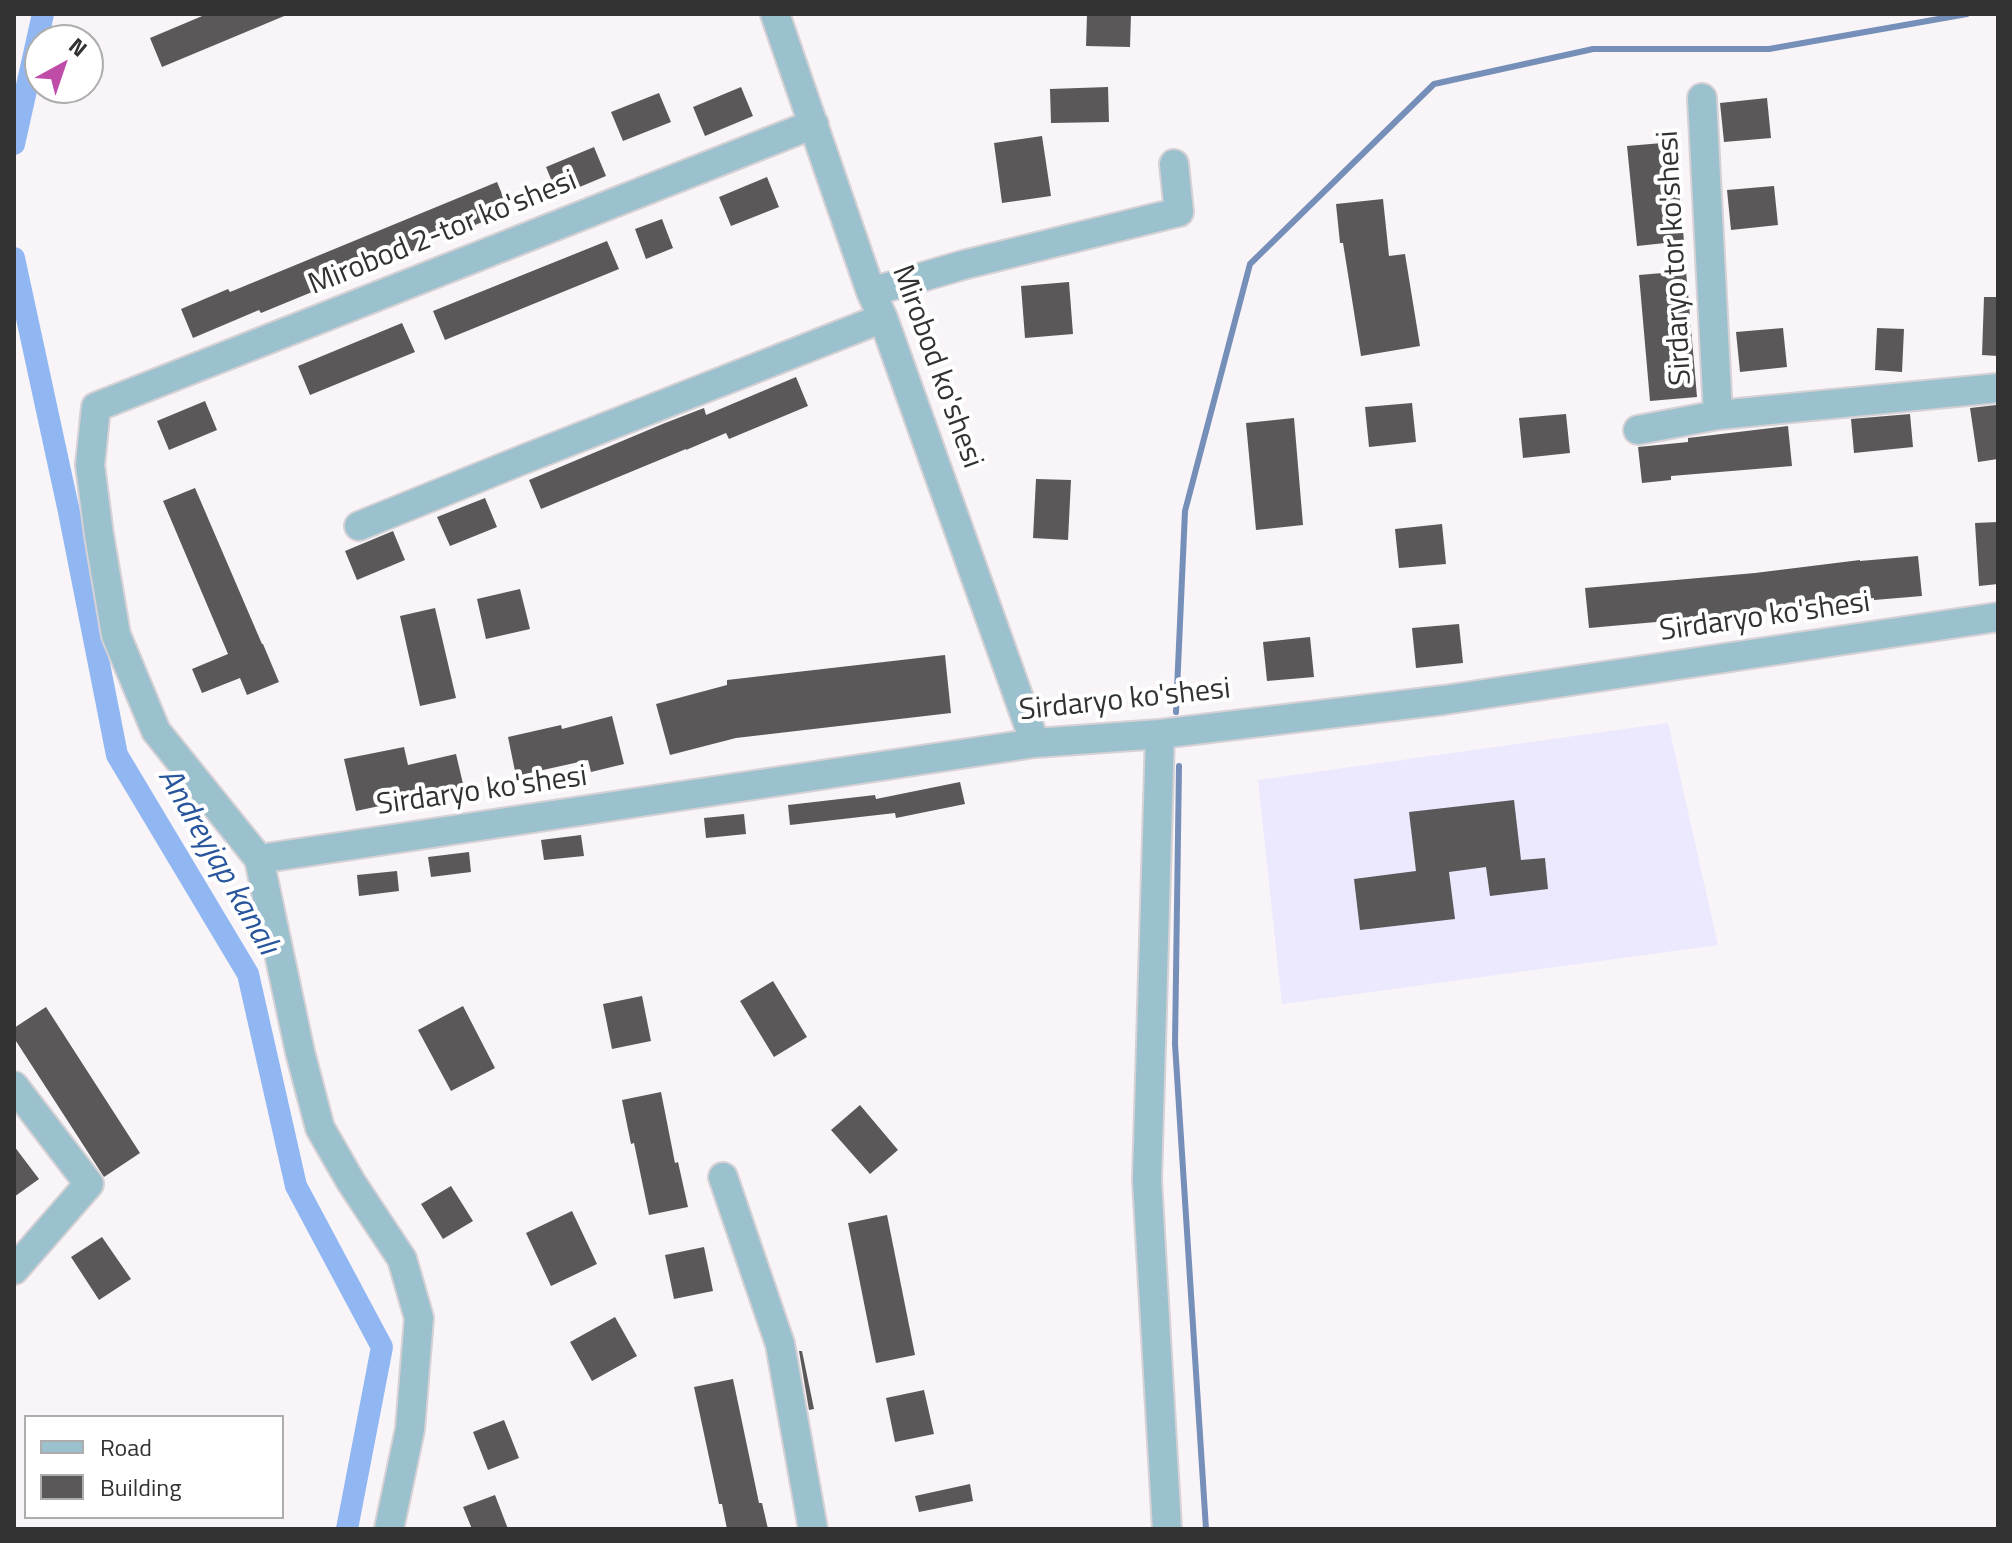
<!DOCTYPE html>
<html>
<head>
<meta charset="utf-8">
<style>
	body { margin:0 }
	#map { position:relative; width:2012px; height:1543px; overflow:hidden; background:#f8f4f8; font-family:"Titillium Web",sans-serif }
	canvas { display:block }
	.frame { position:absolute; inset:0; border:16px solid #333233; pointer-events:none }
	.legend { position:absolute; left:24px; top:1415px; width:260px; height:104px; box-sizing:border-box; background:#fff; border:2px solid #adadad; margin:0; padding:10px 14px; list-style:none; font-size:24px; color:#333233 }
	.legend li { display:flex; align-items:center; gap:16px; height:40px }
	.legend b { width:40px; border:2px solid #adadad }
	.north { position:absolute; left:24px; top:24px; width:80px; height:80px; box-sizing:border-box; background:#fff; border:2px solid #adadad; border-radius:50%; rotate:40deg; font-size:22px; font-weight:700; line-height:32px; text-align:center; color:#333233 }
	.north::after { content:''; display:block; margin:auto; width:28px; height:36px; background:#bf4da8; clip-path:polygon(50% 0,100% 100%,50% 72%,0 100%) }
</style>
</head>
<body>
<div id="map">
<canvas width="2012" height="1543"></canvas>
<div class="frame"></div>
<ul class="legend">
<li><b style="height:10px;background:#9cc1ce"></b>Road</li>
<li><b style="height:22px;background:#5b585a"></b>Building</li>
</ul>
<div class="north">N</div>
</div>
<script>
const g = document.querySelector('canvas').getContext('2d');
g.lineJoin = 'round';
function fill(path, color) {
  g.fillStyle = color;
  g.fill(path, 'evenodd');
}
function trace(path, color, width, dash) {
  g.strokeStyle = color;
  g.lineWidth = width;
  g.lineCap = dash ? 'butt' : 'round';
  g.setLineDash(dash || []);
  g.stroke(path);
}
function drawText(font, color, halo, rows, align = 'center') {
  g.font = font + ' "Titillium Web",sans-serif';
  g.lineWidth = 8;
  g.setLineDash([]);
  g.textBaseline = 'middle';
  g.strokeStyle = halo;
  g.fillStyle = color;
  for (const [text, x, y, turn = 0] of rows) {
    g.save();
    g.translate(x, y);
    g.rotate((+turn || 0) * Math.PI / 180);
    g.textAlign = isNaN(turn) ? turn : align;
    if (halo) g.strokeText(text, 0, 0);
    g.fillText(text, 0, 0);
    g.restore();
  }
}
const education = new Path2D(`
	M1668,723L1718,945L1282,1004L1258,780Z`);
const stream = new Path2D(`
	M1176,712L1185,511L1250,264L1434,84L1593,49H1769L1967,14
	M1179,766L1175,1044L1206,1529`);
const canal = new Path2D(`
	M14,144L43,14
	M14,258L69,512L117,755L248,974L296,1186L382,1347L347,1529`);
const building = new Path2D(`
	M207,14H289L162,67L150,38Z
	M1087,14H1131L1130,47L1086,46Z
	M741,87L753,116L705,136L693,107Z
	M1108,87L1109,122L1051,123L1050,89Z
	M659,93L671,122L623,141L611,112Z
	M1767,98L1771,138L1724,142L1720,103Z
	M1042,136L1051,196L1002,203L994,143Z
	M1674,142L1684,241L1637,246L1627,146Z
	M594,147L606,176L558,196L546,167Z
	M767,177L779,207L731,226L719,197Z
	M497,182L509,211L261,313L259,310L193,338L181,309L228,289L230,292Z
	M1774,186L1778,225L1731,230L1727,190Z
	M1383,199L1389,256L1405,254L1420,346L1361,356L1343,243H1340L1336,204Z
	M662,219L673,248L646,259L635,229Z
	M607,241L619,269L445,340L433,311Z
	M1686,271L1697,397L1650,401L1639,275Z
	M1069,282L1073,334L1025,338L1021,286Z
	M1984,297H1998V356L1982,355Z
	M402,323L415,352L310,395L298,366Z
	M1783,328L1787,367L1740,372L1736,332Z
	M1877,328L1904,329L1902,372L1875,370Z
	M796,377L808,406L729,439L726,433L686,450V449L541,509L529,480L665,423L704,408L706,415Z
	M205,401L217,430L169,450L157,421Z
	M1412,403L1416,442L1369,447L1365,407Z
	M1996,405L1998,420V459L1978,462L1970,408Z
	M1566,414L1570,453L1523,458L1519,418Z
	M1910,414L1913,447L1854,453L1851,419Z
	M1294,418L1303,525L1256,530L1246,423Z
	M1788,426L1792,466L1671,476V480L1642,483L1638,447L1688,442V438Z
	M1036,479L1071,480L1068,540L1033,538Z
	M195,488L262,644H263L279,682L247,695L240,678L202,693L192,669L228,654L163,501Z
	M485,498L497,527L450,546L437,517Z
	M1998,522V584L1979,586L1975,523Z
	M1442,524L1446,564L1399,568L1395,529Z
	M393,531L405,560L357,580L345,551Z
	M1918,556L1922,596L1874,600V598L1746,614L1589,628L1585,588L1755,573L1860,560V561Z
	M520,589L530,629L486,639L477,599Z
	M435,608L456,698L420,706L400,616Z
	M1459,624L1463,663L1416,668L1412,628Z
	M1310,637L1314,677L1267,681L1263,642Z
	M945,655L951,713L736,738L670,755L656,704L727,685V680Z
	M612,716L624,764L591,772L588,760L516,776L508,737L561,725L562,729Z
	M404,747L408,765L456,754L464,788L356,811L344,759Z
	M960,782L965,804L896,818L895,813L790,825L788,805L875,795L876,799Z
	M1514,800L1521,860L1545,858L1548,889L1490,896L1486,867L1449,872L1455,919L1360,930L1354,879L1416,871L1409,812Z
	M744,814L746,834L706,838L704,818Z
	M581,835L584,856L544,860L541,840Z
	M469,852L471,872L431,877L428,857Z
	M397,871L399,891L359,896L357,875Z
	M773,981L807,1037L774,1057L740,1001Z
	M642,996L651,1041L612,1049L603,1004Z
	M463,1006L495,1068L451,1091L418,1030Z
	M46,1007L140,1153L104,1177L14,1038V1028Z
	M661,1092L675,1163L678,1162L688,1207L649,1215L634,1143L631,1144L622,1100Z
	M860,1105L898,1150L870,1174L831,1130Z
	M14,1146L39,1179L14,1197Z
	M451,1186L473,1221L443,1239L421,1204Z
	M572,1211L597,1264L551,1286L526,1233Z
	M887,1215L915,1355L876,1363L848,1223Z
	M102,1237L131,1279L99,1300L71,1257Z
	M704,1247L713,1291L674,1299L665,1255Z
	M615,1317L637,1356L592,1381L570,1342Z
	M799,1351H802L814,1409L809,1410Z
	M733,1379L759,1503H762L768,1529H727L722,1504H719L694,1387Z
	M924,1390L934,1434L895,1442L886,1398Z
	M504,1420L519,1458L488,1470L473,1432Z
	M970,1484L973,1501L919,1512L915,1496Z
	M495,1495L508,1529H472L463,1507Z`);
const minor = new Path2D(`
	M775,14L871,292L883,318L1035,743
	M1702,98L1718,415
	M871,292L963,265L1179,212L1174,164
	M1638,430L1718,415L1998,388
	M359,526L522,460L883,318
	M1160,734L1147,1180L1167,1529
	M259,859L1035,743L1160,734L1444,700L1998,617
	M14,1086L89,1184L14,1270
	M723,1177L780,1344L813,1529
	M389,1529L410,1429L419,1318L402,1259L351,1182L320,1128L300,1052L259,859L156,731L116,635L99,535L90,465L96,407L814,124`);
const streetNames = [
	["Mirobod 2-tor ko'shesi",443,234,-22],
	["Sirdaryo tor ko'shesi",1676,258,-93],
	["Mirobod ko'shesi",936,367,70],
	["Sirdaryo ko'shesi",1765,618,-8],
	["Sirdaryo ko'shesi",1125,701,-6],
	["Sirdaryo ko'shesi",482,792,-8]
];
const waterNames = [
	["Andreyjap kanalı",217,862,60]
];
fill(education, '#ece8fe');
trace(stream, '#758fb9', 6);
trace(canal, '#91b7f3', 22);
fill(building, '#5b585a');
trace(minor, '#d5d1d5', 32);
trace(minor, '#9cc1ce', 28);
drawText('30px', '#333233', '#fff', streetNames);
drawText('italic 32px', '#29559c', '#fff', waterNames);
</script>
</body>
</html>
